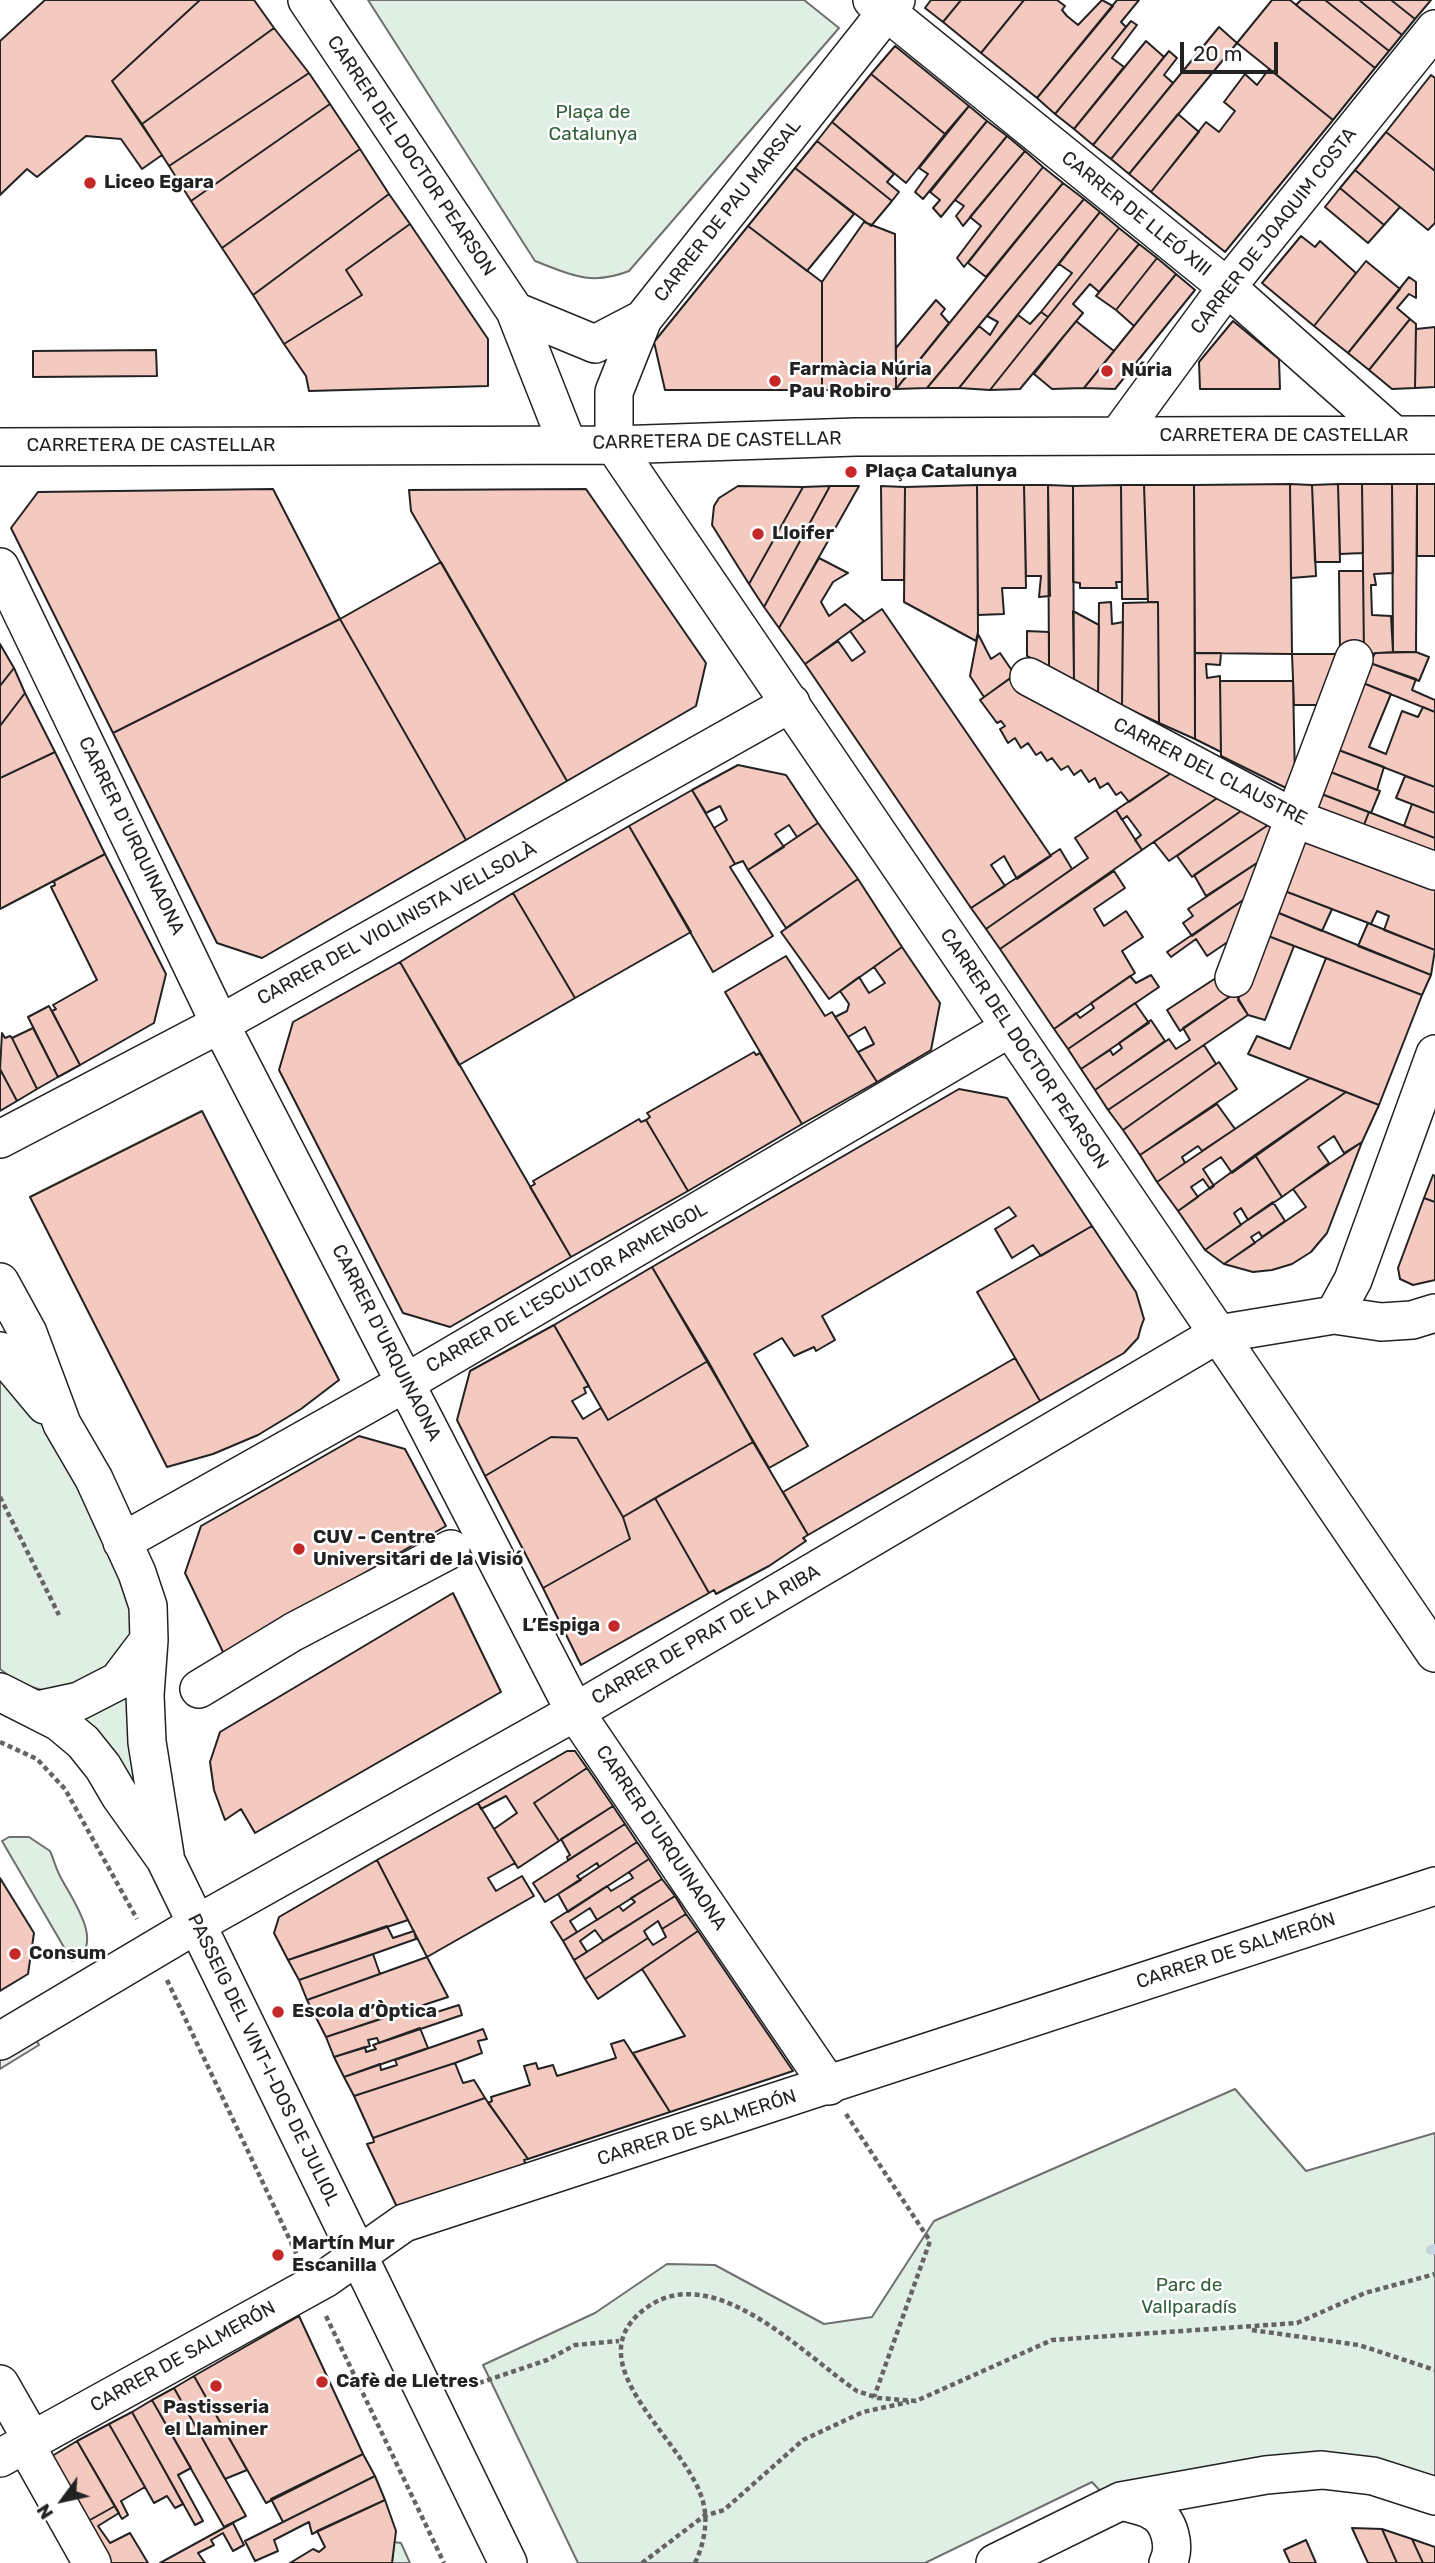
<!DOCTYPE html>
<html>
<head>
<meta charset="utf-8">
<style>
	body { margin:0 }
	#map { position:relative; width:1435px; height:2563px; overflow:hidden; background:#fff; font-family:Rubik,sans-serif }
	canvas { display:block }
	.north { position:absolute; left:28px; top:2465px; width:70px; height:70px; -webkit-text-stroke:5px #fff; paint-order:stroke; rotate:237deg; font-size:19px; font-weight:700; line-height:28px; text-align:center; color:#222 }
	.north::after { content:''; display:block; margin:auto; width:24px; height:32px; background:#222; clip-path:polygon(50% 0,100% 100%,50% 72%,0 100%) }
	.scale { position:absolute; left:1180px; top:42px; width:98px; height:32px; box-sizing:border-box; border:4px solid #222; border-top:0; padding-left:9px; font-size:21px; line-height:24px; white-space:nowrap; color:#222; -webkit-text-stroke:5px #fff; paint-order:stroke }
</style>
</head>
<body>
<div id="map">
<canvas width="1435" height="2563"></canvas>
<div class="north">N</div>
<div class="scale">20 m</div>
</div>
<script>
const g = document.querySelector('canvas').getContext('2d');
g.lineJoin = 'round';
function fill(path, color) {
  g.fillStyle = color;
  g.fill(path, 'evenodd');
}
function trace(path, color, width, dash) {
  g.strokeStyle = color;
  g.lineWidth = width;
  g.lineCap = dash ? 'butt' : 'round';
  g.setLineDash(dash || []);
  g.stroke(path);
}
function drawText(font, color, halo, rows, align = 'center') {
  g.font = font + ' Rubik,sans-serif';
  g.lineWidth = 5;
  g.setLineDash([]);
  g.textBaseline = 'middle';
  g.strokeStyle = halo;
  g.fillStyle = color;
  for (const [text, x, y, turn = 0] of rows) {
    g.save();
    g.translate(x, y);
    g.rotate((+turn || 0) * Math.PI / 180);
    g.textAlign = isNaN(turn) ? turn : align;
    if (halo) g.strokeText(text, 0, 0);
    g.fillText(text, 0, 0);
    g.restore();
  }
}
const green = new Path2D(`
	M368,0H804L839,28L629,271C591,286 571,275 535,261Z
	M0,1369L44,1425L75,1477L112,1555L134,1618L130,1641L115,1667L52,1693L18,1683L0,1669Z
	M131,1686L152,1818L82,1722L84,1715Z
	M9,1837H29L50,1851C54,1860 56,1869 61,1878C72,1899 107,1946 72,1961L2,1841Z
	M1235,2089L1306,2171L1435,2133V2482L1215,2468L1143,2478L1103,2494L1092,2482L925,2563H578L483,2365L595,2313L667,2264L715,2265L824,2324L872,2317L934,2221Z
	M394,2542L401,2543L410,2563H392Z`);
const parking = new Path2D(`
	M31,2029L39,2045L0,2069V2047Z`);
const stream = new Path2D(`
	M1431,2250L1435,2249`);
const building = new Path2D(`
	M45,0H200L112,81L162,155L142,169L121,139L86,136L37,177L27,169L0,195V41Z
	M200,0H254L274,28L142,124L112,81Z
	M931,0H961L943,22L925,8Z
	M961,0H1024L981,53L943,22Z
	M1024,0H1057L1065,6L1062,10L1067,16L1078,25L1102,0L1113,6L1037,98L981,53Z
	M1117,0H1139L1121,22L1126,27L1055,114L1037,98Z
	M1272,0H1290L1375,68L1333,120L1237,43Z
	M1301,0H1325L1389,51L1375,68L1296,5Z
	M1325,0H1359L1402,35L1389,51Z
	M1359,0H1391L1415,19L1402,35Z
	M1391,0H1431L1415,19Z
	M1131,21L1137,25L1112,58L1124,67L1074,129L1055,114Z
	M1219,27L1237,43L1129,174L1111,159Z
	M274,28L309,73L169,166L142,124Z
	M1146,41L1164,57L1093,145L1074,129Z
	M895,46L969,106L945,134L871,74Z
	M1169,51L1177,58L1164,75L1173,83L1111,159L1093,145Z
	M1269,69L1333,120L1225,252L1151,192L1206,122L1219,132L1235,111L1224,102L1245,74L1257,85Z
	M309,73L330,104L191,201L169,166Z
	M871,74L945,134L906,183L832,122Z
	M1431,75L1435,78V171L1386,132Z
	M330,104L360,149L222,248L191,201Z
	M969,106L987,121L923,199L915,192L928,174L919,168Z
	M1178,114L1199,132L1151,192L1129,174Z
	M987,121L1007,136L941,217L933,208L940,200L930,192Z
	M832,122L894,174L887,182L899,192L892,201L817,141Z
	M1386,132L1435,171V223L1428,230L1355,170Z
	M1007,136L1025,151L963,226L956,216L964,206L955,200Z
	M817,141L892,201L871,226L795,168Z
	M360,149L389,194L253,295L222,248Z
	M1025,151L1043,167L964,267L957,258L981,226L970,217Z
	M1043,167L1063,183L986,277L968,263Z
	M795,168L854,214L807,271L748,226Z
	M1355,170L1400,207L1384,225L1340,188Z
	M1063,183L1084,199L927,388L896,389Z
	M1340,188L1384,225L1368,243L1325,207Z
	M389,194L410,224L346,270L362,295L284,344L253,295Z
	M1084,199L1100,212L959,388H927L979,326L990,335L998,322L987,316Z
	M1100,212L1119,228L1048,317L1041,312L1072,273L1059,264Z
	M864,222L895,234L896,389L822,390V282Z
	M410,224L488,339V386L309,391L306,376L284,344L362,295L346,270Z
	M748,226L822,282V390H665L654,342Z
	M1119,228L1139,244L1099,292L1090,284L1073,304L1083,313L1020,389L990,390Z
	M1301,236L1315,247L1320,241L1356,273L1314,326L1262,283Z
	M1139,244L1157,258L1116,310L1096,296Z
	M1157,258L1176,274L1134,326L1116,310Z
	M1366,261L1400,289L1348,353L1314,326Z
	M1176,274L1195,290L1115,389L1084,388Z
	M1409,277L1416,282V298L1409,294L1397,308L1410,319L1369,370L1348,353Z
	M936,300L945,309L941,314L949,323L896,389V348Z
	M1041,312L1048,317L990,390L959,388L1018,315L1030,324Z
	M1410,319L1416,324L1415,388L1392,389L1369,370Z
	M1076,321L1114,351L1084,388L1052,389L1034,374Z
	M1233,321L1279,359L1280,389H1200L1199,362Z
	M1435,327V387L1415,388L1416,329Z
	M156,350L157,376L33,377V351Z
	M1290,484L1292,654L1195,653L1194,485Z
	M1290,484L1312,485L1316,576L1291,578Z
	M1338,484L1340,562H1315L1312,485Z
	M1338,484H1362L1363,553L1340,554Z
	M1362,484H1392L1393,573L1374,574L1376,585H1371L1372,615L1391,616L1393,652L1364,654Z
	M1392,484H1417L1416,652H1393Z
	M1417,484H1435V556H1417Z
	M977,485L978,632L976,641L904,602L905,487Z
	M977,485H1024L1026,588H1002L1004,614L978,615Z
	M1024,485H1048L1050,596L1039,597L1041,576H1026Z
	M1048,485L1073,486L1074,682L1049,668Z
	M1121,485L1122,582H1116L1117,588H1080V583L1073,582V486Z
	M1121,485H1144L1148,599H1122Z
	M1144,485H1194L1195,739L1159,723L1158,602H1148Z
	M738,486L803,487L749,584L712,525L714,506L719,498Z
	M830,486L764,607L749,584L803,487Z
	M830,486H859L779,628L764,607Z
	M881,486L905,487L904,580H882Z
	M273,489L340,619L113,733L11,528L38,492Z
	M586,489L706,663L696,706L567,781L411,511L409,490Z
	M819,558L848,573L833,582L821,602L829,616L845,604L864,621L805,664L779,628Z
	M441,562L567,781L466,840L340,619Z
	M1339,571H1363L1364,654H1340Z
	M1111,602L1112,624L1123,622L1122,706L1098,695L1099,603Z
	M1158,602L1159,723L1122,706L1123,603Z
	M882,609L1051,856L1017,879L1004,856L991,865L1005,886L971,908L805,664L838,641L852,661L865,652L850,631Z
	M1073,611L1099,625L1098,695L1074,682Z
	M340,619L466,840L262,958L217,943L113,733Z
	M1027,631L1049,632V668L1027,656Z
	M978,634L991,659L1000,653L1015,675L984,697L970,676Z
	M0,644L14,668L0,686Z
	M1416,652L1429,657L1419,681L1370,663L1375,653Z
	M1195,653H1221L1220,665L1206,664L1207,678L1220,676L1221,752L1195,739Z
	M1292,654H1343L1322,705H1294Z
	M1370,663L1416,679L1412,690L1435,700V712L1363,683Z
	M14,668L25,693L0,726V686Z
	M1017,673L1177,769L1129,802L1121,792L1116,795L1108,783L1100,788L1095,778L1089,782L1081,770L1074,775L1068,766L1061,770L1052,758L1047,761L1041,752L1036,755L1028,743L1021,748L1015,738L1008,743L1000,729L1005,726L1001,721L997,723L980,700Z
	M1220,681H1293L1295,780L1286,788L1221,756Z
	M1363,683L1391,694L1369,747L1386,754L1402,711L1418,717L1423,707L1435,712V787L1336,749Z
	M25,693L55,752L0,778V726Z
	M1336,749L1384,767L1377,790L1328,771Z
	M55,752L105,854L0,909V778Z
	M738,765L786,775L818,823L797,837L789,825L775,834L784,847L748,870L743,861L735,864L714,828L727,820L720,806L706,813L692,790Z
	M1177,769L1226,792L1142,850L1135,840L1141,835L1127,816L1122,820L1116,810Z
	M1328,771L1380,791L1371,813L1319,793Z
	M1405,776L1435,787V813L1396,798Z
	M692,790L735,864L730,867L773,936L713,972L629,826Z
	M1226,792L1251,804L1169,861L1154,842Z
	M1319,793L1369,812L1360,835L1310,815Z
	M1251,804L1271,823L1192,877L1177,856Z
	M1412,804L1435,813V838L1404,826Z
	M1116,810L1142,850L1000,949L986,929L1088,858L1075,838Z
	M1369,812L1435,838V864L1360,835Z
	M818,823L858,879L786,928L748,870Z
	M1271,823L1274,826L1263,859L1206,896L1194,875Z
	M629,826L691,932L575,998L513,893Z
	M1303,832L1435,878V950L1384,930L1389,916L1377,911L1371,924L1282,890Z
	M1060,849L1072,869L986,929L971,908Z
	M105,854L166,974L154,1023L80,1065L52,1011L56,1009L53,1005L97,980L51,887L55,885L54,881Z
	M1263,859L1249,896L1192,936L1183,923L1193,916L1188,909Z
	M1114,871L1125,888L1094,909L1104,926L1126,911L1143,937L1122,951L1135,973L1054,1029L1000,949Z
	M858,879L902,947L829,999L781,932Z
	M1282,890L1332,909L1322,931L1274,911Z
	M513,893L575,998L459,1065L400,962Z
	M1249,896L1238,935L1207,956L1196,939L1171,957L1167,952Z
	M1274,911L1431,975L1422,995L1263,934Z
	M1368,923L1435,950L1431,975L1358,946Z
	M1263,934L1294,946L1265,1020L1248,1015L1238,1000Z
	M902,947L940,1003L931,1050L877,1082L858,1052L874,1044L865,1027L848,1037L835,1017L847,1011L849,1004L840,991L859,977L869,993L885,983L874,967Z
	M786,956L825,1016L832,1012L877,1082L802,1124L725,992Z
	M1326,958L1422,995L1379,1105L1248,1054L1257,1036L1290,1049Z
	M400,962L571,1257L450,1327L403,1313L279,1070L293,1022Z
	M1222,974L1235,993L1180,1031L1167,1010Z
	M1151,975L1159,987L1068,1049L1054,1029L1076,1013L1080,1018L1094,1008L1091,1003L1130,976L1136,983Z
	M1235,993L1248,1015L1108,1110L1095,1090L1169,1039L1176,1049L1190,1040L1183,1028Z
	M1135,1003L1149,1023L1081,1069L1068,1049Z
	M49,1006L80,1065L58,1077L28,1017Z
	M1151,1020L1165,1041L1095,1090L1081,1069L1110,1050L1113,1055L1122,1048L1119,1043Z
	M33,1028L58,1077L37,1089L12,1038Z
	M2,1033L5,1038L10,1036L12,1038L37,1089L17,1101L0,1069Z
	M1204,1045L1216,1064L1123,1130L1108,1110Z
	M754,1052L756,1055L760,1053L802,1124L688,1191L646,1120L650,1117L647,1113Z
	M1219,1062L1237,1089L1140,1155L1123,1130Z
	M0,1069L17,1101L0,1111Z
	M1310,1078L1346,1092L1232,1173L1221,1157L1203,1169L1214,1186L1210,1189L1203,1179L1191,1187L1198,1197L1178,1211L1157,1182Z
	M959,1089L1007,1098L1092,1226L1041,1256L1033,1245L1012,1258L995,1229L1016,1216L1009,1207L822,1316L835,1340L816,1351L814,1347L794,1356L782,1338L754,1354L808,1446L769,1468L652,1267Z
	M1346,1092L1379,1105L1362,1142L1344,1153L1334,1136L1318,1147L1329,1163L1282,1197L1255,1155Z
	M1217,1104L1235,1129L1202,1151L1198,1146L1182,1157L1185,1163L1157,1182L1140,1155Z
	M202,1111L339,1380L301,1409L258,1435L213,1454L167,1467L30,1197Z
	M639,1119L641,1122L646,1120L688,1191L571,1257L530,1187L535,1184L533,1181Z
	M1362,1142L1327,1233L1311,1252L1292,1264L1272,1270L1253,1272L1224,1264L1306,1207L1293,1189Z
	M1255,1155L1282,1197L1248,1220L1241,1208L1234,1213L1241,1225L1205,1250L1178,1211Z
	M1433,1175L1435,1176V1202L1424,1198Z
	M1424,1198L1435,1202V1280L1413,1285L1400,1279L1398,1268Z
	M1273,1202L1285,1221L1262,1237L1259,1232L1251,1237L1255,1243L1224,1264L1205,1250Z
	M1092,1226L1136,1292L1144,1319L1141,1327L1138,1338L1124,1353L1040,1401L977,1292Z
	M652,1267L708,1361L608,1420L554,1325Z
	M554,1325L589,1386L584,1388L586,1393L572,1401L583,1419L601,1408L608,1420L708,1361L753,1442L623,1517L577,1438L551,1437L485,1476L457,1420L470,1371Z
	M1015,1358L1040,1401L808,1535L783,1492Z
	M359,1436L405,1449L446,1526L224,1654L185,1573L201,1526Z
	M551,1437L577,1438L623,1517L630,1539L543,1588L485,1476Z
	M753,1442L808,1535L803,1538L806,1541L769,1566L716,1594L714,1590L709,1593L655,1498Z
	M655,1498L709,1593L581,1665L543,1588L630,1539L623,1517Z
	M453,1593L501,1692L255,1833L241,1809L225,1820L214,1790L210,1762L220,1732Z
	M567,1751H575L587,1768L534,1803L559,1841L518,1868L494,1829L517,1813L506,1796L481,1809L478,1803Z
	M587,1768L613,1806L559,1841L534,1803Z
	M478,1803L515,1863L488,1878L496,1891L522,1876L534,1896L427,1957L377,1860Z
	M613,1806L625,1824L568,1860L567,1857L570,1855L561,1839Z
	M625,1824L637,1842L599,1867L597,1863L577,1876L581,1880L545,1902L533,1883Z
	M637,1842L649,1859L568,1912L558,1894Z
	M649,1859L662,1879L597,1920L590,1908L570,1921L577,1932L563,1941L551,1922L607,1886L611,1891L633,1878L629,1872Z
	M377,1860L408,1920L288,1960L274,1933L279,1917Z
	M0,1878L34,1933L28,1974L0,1991Z
	M662,1879L675,1896L603,1941L595,1930L580,1941L587,1952L574,1960L563,1941L619,1906L623,1911L635,1902L631,1898Z
	M675,1896L686,1914L662,1929L658,1921L644,1931L648,1938L585,1979L574,1960Z
	M686,1914L698,1931L598,1999L585,1979L648,1938L653,1945L666,1937L662,1929Z
	M387,1926L393,1938L414,1931L416,1939L299,1980L288,1960Z
	M698,1931L793,2071L670,2112L633,2053L685,2036L642,1969Z
	M373,1954L380,1974L307,2000L299,1980Z
	M427,1957L448,1997L326,2037L307,2000Z
	M459,2005L462,2015L379,2043L377,2038L368,2040L370,2046L334,2057L326,2037L419,2006L421,2017Z
	M420,2028L428,2048L344,2077L334,2057L365,2047L366,2052L376,2049L373,2045Z
	M483,2029L487,2039L478,2041L482,2053L455,2063L354,2096L344,2077L380,2064L381,2070L397,2065L395,2060Z
	M624,2040L670,2112L528,2159L488,2103L492,2101L491,2097L530,2085L524,2066L536,2063L538,2069L553,2065L557,2076L616,2058L611,2044Z
	M455,2063L463,2083L474,2080L485,2098L373,2138L354,2096Z
	M485,2098L528,2159L524,2160L526,2165L397,2207L367,2144L374,2142L373,2138Z
	M299,2316L363,2454L266,2503L194,2376Z
	M194,2376L247,2470L225,2479L174,2388Z
	M174,2388L246,2516L224,2527L152,2400Z
	M152,2400L191,2468L178,2475L203,2521L195,2525L132,2412Z
	M132,2412L183,2504L175,2508L167,2496L154,2503L109,2424Z
	M109,2424L145,2487L121,2501L128,2515L122,2519L77,2441Z
	M77,2441L115,2506L81,2525L47,2459Z
	M363,2454L375,2476L283,2522L271,2499Z
	M375,2476L385,2500L312,2534L309,2522L274,2540L278,2551L255,2561L245,2541Z
	M385,2500L396,2531L392,2563H290L313,2549L319,2552L325,2547L317,2531Z
	M115,2506L119,2513L98,2526L110,2543L130,2533L148,2563H103L81,2525Z
	M233,2523L244,2545L233,2551L223,2533L211,2540L214,2545L198,2553L205,2563H160Z
	M1352,2528L1382,2529L1397,2563H1368Z
	M1382,2529L1412,2539L1423,2563H1397Z
	M1412,2539L1435,2547V2563H1423Z
	M1306,2540L1316,2563H1290L1284,2550Z`);
const path = new Path2D(`
	M0,1497L59,1615
	M0,1742L37,1759L65,1789L137,1919
	M167,1980L298,2257
	M846,2114L930,2241L874,2397
	M326,2316L444,2563
	M1252,2330L1359,2345L1435,2370
	M479,2383L547,2360L575,2345L619,2341
	M642,2563L704,2516L724,2510L803,2440L863,2412L909,2402
	M695,2563C703,2546 708,2525 704,2506C692,2443 566,2362 649,2306C716,2261 805,2356 857,2391L878,2398L916,2401L1052,2340L1297,2323L1365,2293L1435,2274`);
const minor = new Path2D(`
	M307,0L515,311L567,443
	M872,0L1227,287L1394,435
	M515,311L595,344L643,319
	M1118,436L1227,287L1435,29
	M614,445L1435,1653
	M614,445V392L643,319L896,0
	M0,447L614,445L856,437L1435,435
	M0,567L220,1024L575,1712L829,2086
	M1029,677L1296,819L1435,871
	M1234,978L1354,659
	M0,1139L220,1024L791,703
	M0,1282L28,1333L62,1424L94,1479L137,1573L148,1606L149,1640L145,1695L147,1742L165,1855
	M1334,1315L1353,1280L1435,1054
	M0,1351L45,1405
	M122,1542L407,1382L1010,1028
	M199,1689L293,1632L451,1549
	M0,1692L59,1722L83,1742L103,1767L120,1796L165,1859L508,2563
	M37,1710L79,1701L118,1681L149,1640
	M0,2041L197,1924L575,1712L1218,1334L1334,1315L1381,1322L1412,1320L1435,1313
	M0,2384L32,2440
	M25,2444L92,2563
	M0,2458L326,2278L404,2223L1435,1886
	M1121,2501C1131,2504 1145,2506 1154,2512C1170,2521 1176,2547 1168,2563
	M995,2563L1121,2501L1266,2475L1322,2470L1373,2476L1435,2496`);
const markers = [
	[90,183,7,"#c62828"],
	[1107,371,7,"#c62828"],
	[775,381,7,"#c62828"],
	[851,472,7,"#c62828"],
	[758,534,7,"#c62828"],
	[299,1549,7,"#c62828"],
	[614,1626,7,"#c62828"],
	[15,1954,7,"#c62828"],
	[278,2012,7,"#c62828"],
	[278,2255,7,"#c62828"],
	[322,2382,7,"#c62828"],
	[216,2386,7,"#c62828"]
];
const parkNames = [
	["Plaça de",593,113],
	["Catalunya",593,135],
	["Parc de",1189,2286],
	["Vallparadís",1189,2308]
];
const streetNames = [
	["CARRER DEL DOCTOR PEARSON",411,156,56],
	["CARRER DE PAU MARSAL",728,211,-52],
	["CARRER DE LLEÓ XIII",1136,214,39],
	["CARRER DE JOAQUIM COSTA",1274,231,-52],
	["CARRETERA DE CASTELLAR",1284,436],
	["CARRETERA DE CASTELLAR",717,441,-1],
	["CARRETERA DE CASTELLAR",151,446],
	["CARRER DEL CLAUSTRE",1210,772,27],
	["CARRER D'URQUINAONA",131,836,64],
	["CARRER DEL VIOLINISTA VELLSOLÀ",397,924,-29],
	["CARRER DEL DOCTOR PEARSON",1024,1049,56],
	["CARRER DE L'ESCULTOR ARMENGOL",567,1288,-30],
	["CARRER D'URQUINAONA",386,1343,63],
	["CARRER DE PRAT DE LA RIBA",706,1635,-30],
	["CARRER D'URQUINAONA",661,1838,56],
	["CARRER DE SALMERÓN",1236,1951,-18],
	["PASSEIG DEL VINT-I-DOS DE JULIOL",263,2060,64],
	["CARRER DE SALMERÓN",697,2128,-18],
	["CARRER DE SALMERÓN",183,2357,-29]
];
const poiNames = [
	["Liceo Egara",104,183],
	["Farmàcia Núria",789,370],
	["Pau Robiro",789,392],
	["Núria",1121,371],
	["Plaça Catalunya",865,472],
	["Lloifer",772,534],
	["CUV - Centre",313,1538],
	["Universitari de la Visió",313,1560],
	["L’Espiga",600,1626,"right"],
	["Consum",29,1954],
	["Escola d’Òptica",292,2012],
	["Martín Mur",292,2244],
	["Escanilla",292,2266],
	["Cafè de Lletres",336,2382],
	["Pastisseria",216,2408,"center"],
	["el Llaminer",216,2430,"center"]
];
fill(green, '#e0efe3');
trace(green, '#6f6f6f', 2);
fill(parking, '#ededed');
trace(parking, '#6f6f6f', 2);
trace(stream, '#c7d3dd', 10);
fill(building, '#f3c9c0');
trace(building, '#222', 2);
trace(minor, '#222', 40);
trace(path, '#646464', 4.5, [5, 3.5]);
trace(minor, '#fff', 37);
for (const [x, y, r, color] of markers) {
  const dot = new Path2D();
  dot.arc(x, y, r, 0, 2 * Math.PI);
  g.fillStyle = color;
  g.fill(dot);
  trace(dot, '#fff', 2.5);
}
drawText('19px', '#2f5e38', '#fff', parkNames);
drawText('19px', '#222', '#fff', streetNames);
drawText('bold 19px', '#222', '#fff', poiNames, 'left');
</script>
</body>
</html>
